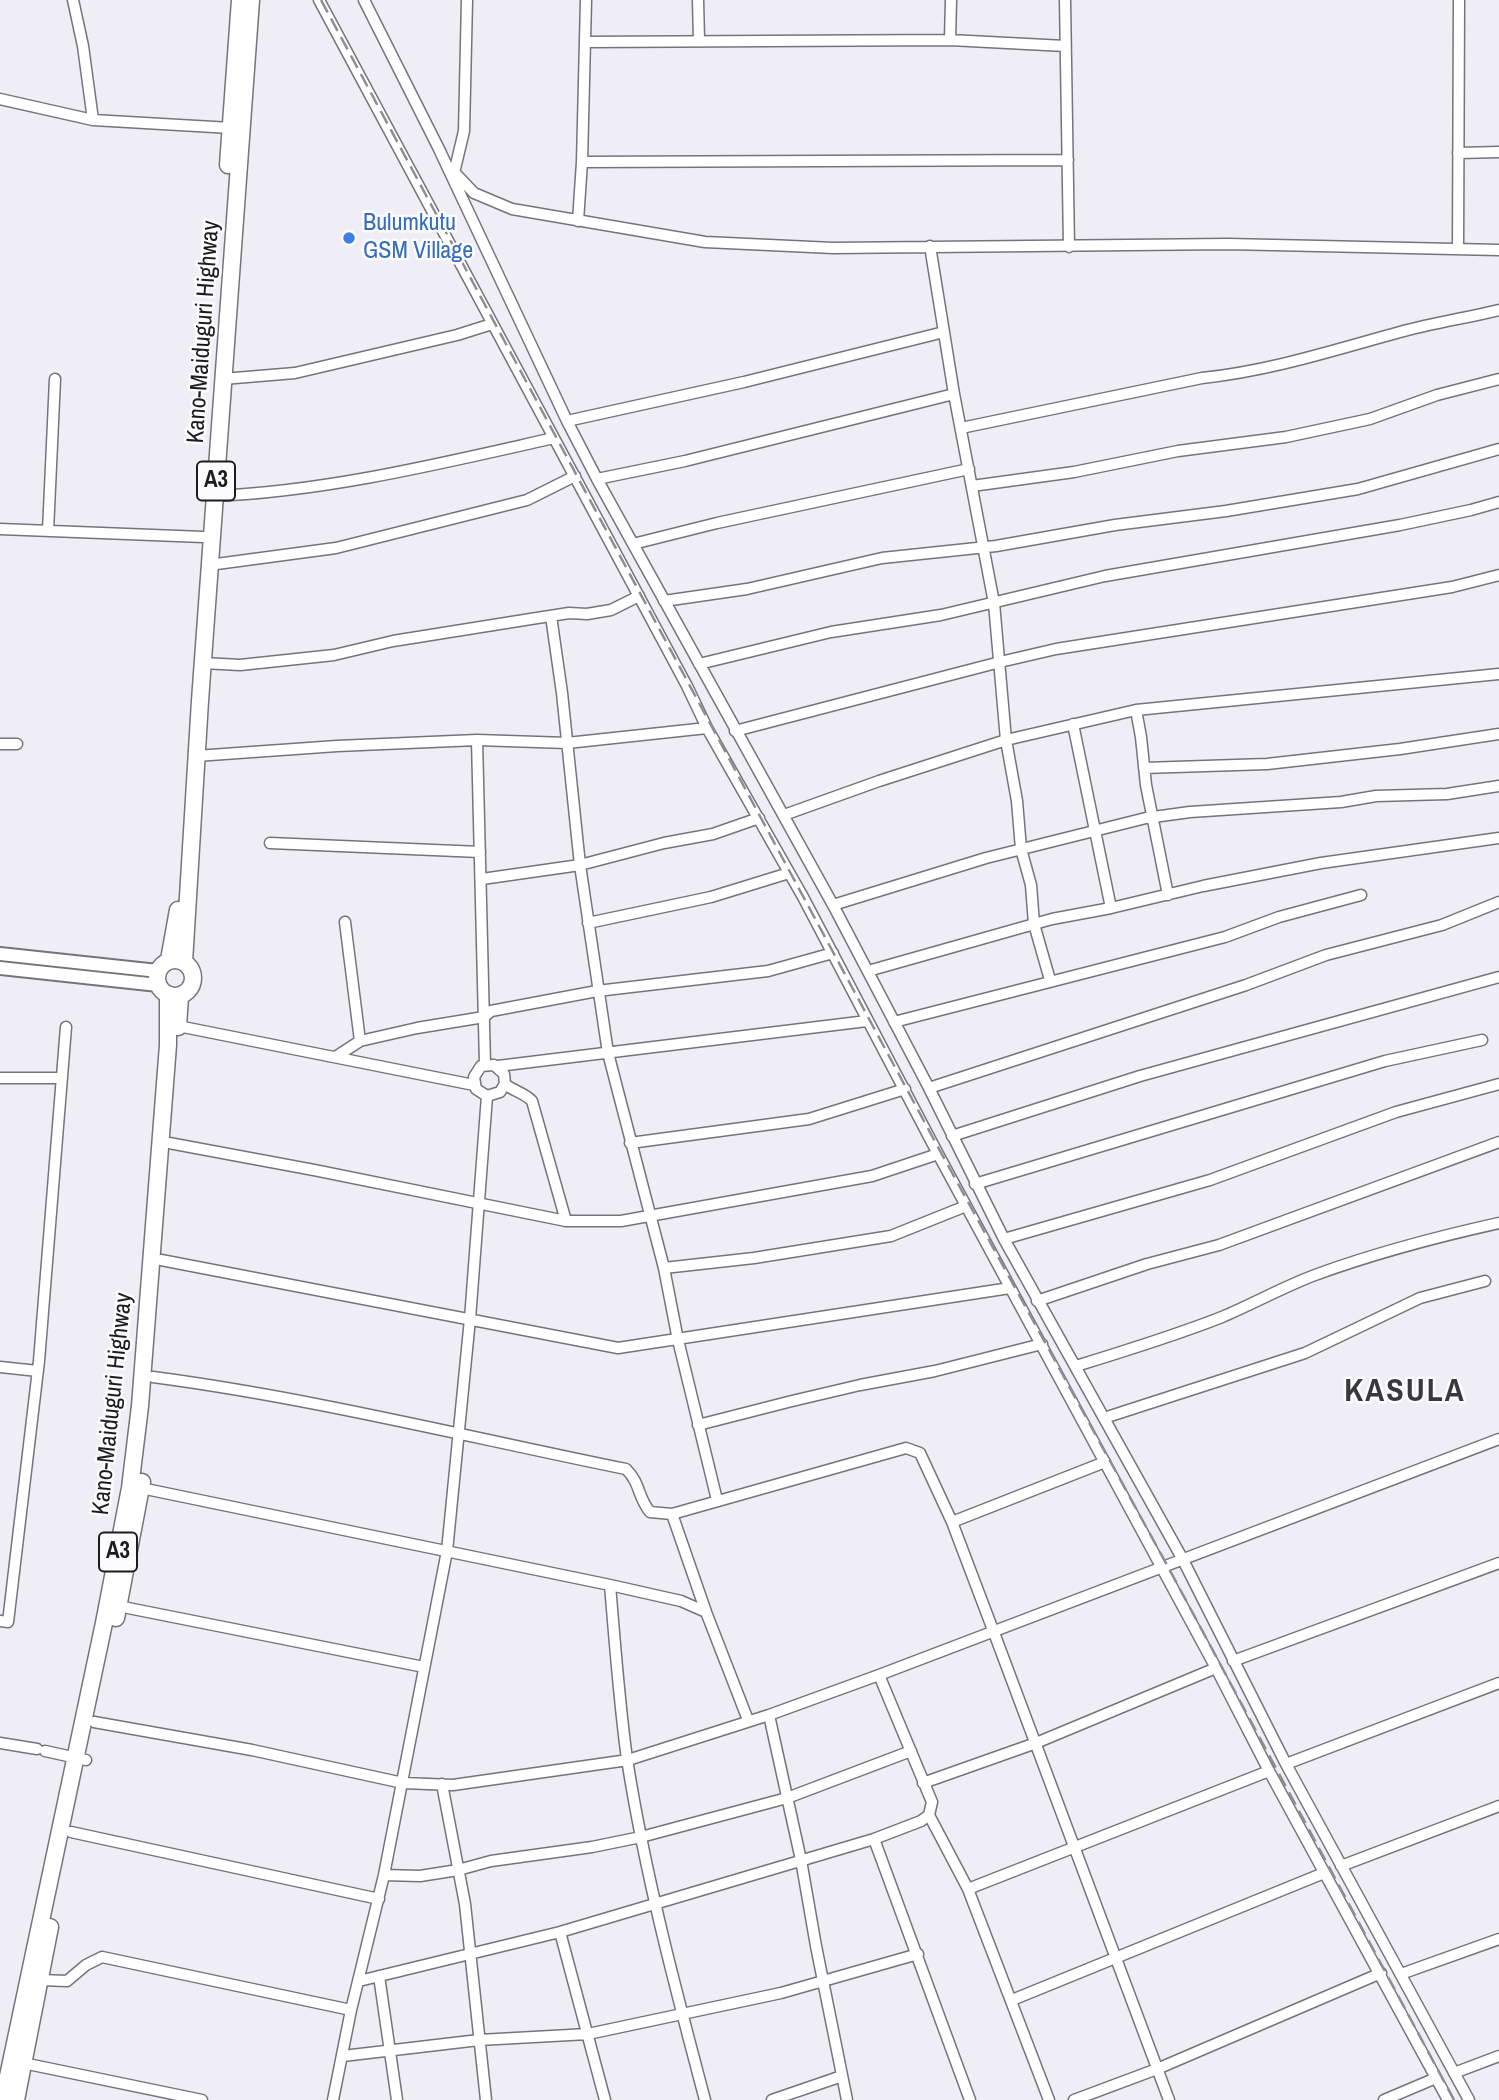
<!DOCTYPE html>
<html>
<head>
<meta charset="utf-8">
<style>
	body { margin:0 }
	canvas { display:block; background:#efedf5 }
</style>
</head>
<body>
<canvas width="1499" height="2100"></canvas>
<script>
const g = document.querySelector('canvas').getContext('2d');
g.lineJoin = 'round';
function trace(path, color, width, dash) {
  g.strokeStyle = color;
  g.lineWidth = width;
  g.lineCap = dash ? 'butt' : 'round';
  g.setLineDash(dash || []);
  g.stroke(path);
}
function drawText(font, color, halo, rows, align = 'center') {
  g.font = font + ' "Archivo Narrow",sans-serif';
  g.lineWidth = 5;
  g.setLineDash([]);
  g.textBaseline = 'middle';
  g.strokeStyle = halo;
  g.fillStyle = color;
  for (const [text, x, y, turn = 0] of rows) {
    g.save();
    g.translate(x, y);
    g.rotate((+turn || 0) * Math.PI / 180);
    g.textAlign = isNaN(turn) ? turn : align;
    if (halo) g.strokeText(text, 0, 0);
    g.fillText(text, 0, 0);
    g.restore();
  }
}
const minor = new Path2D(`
	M73,0L83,46L93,120
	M319,0L687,686L707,728L803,897L938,1154L1216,1668L1269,1771L1448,2100
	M364,0L441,153
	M698,0L699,40
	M1065,0L1069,247
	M950,40L951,0
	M586,42L950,40L1065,46
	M0,99L93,120L231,128
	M438,147L567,421L597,479L833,905L929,1088L1004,1239L1182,1558L1286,1764L1469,2100
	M1458,153L1499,152
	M582,162L1068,160
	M453,171L474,193L512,209L705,242L833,248L1228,244L1499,250
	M454,173L464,131L467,0
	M578,221L582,162L586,0
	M930,246L954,394L994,603L1006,740L1017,801L1021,849L1031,885L1034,924L1050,980
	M1458,249L1459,0
	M223,379L295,373L457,335L492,324
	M567,421L744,382L944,332
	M961,428L1202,378C1270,371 1334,350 1400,332C1433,323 1466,318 1499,310
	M597,479L685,461L954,394
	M972,486L1074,472L1178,451L1286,437L1370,419L1437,395L1499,379
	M214,496C329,491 442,463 554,438
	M0,529L203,537
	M48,531L55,379
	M633,544L717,523L969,469
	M209,565L336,548L527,500L575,476
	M664,601L747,589L882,558L996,546L1115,525L1226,511L1358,489L1499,449
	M551,616L562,693L580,865L608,1053L664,1268L678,1340L717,1500
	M203,663L240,665L334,655L393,641L537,618L569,613L587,614L611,610L639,596
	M699,664L831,632L941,615L1105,576L1400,525L1471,510L1499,502
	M1136,710L1141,737L1146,785L1168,895
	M1073,724L1111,908
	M735,731L1000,662L1056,649L1452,587L1499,575
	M477,740L485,1064
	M0,744H17
	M196,756L337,746L477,740L567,743L707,728
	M1144,768L1267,764L1400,749L1499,734
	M784,815L879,781L1006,740L1136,710L1499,674
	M270,843L480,852
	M482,879L580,865L664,843L713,834L759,818
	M833,905L986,858L1146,818L1190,812L1341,802L1376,796L1447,794L1499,786
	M345,922L360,1041
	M588,923L711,897L789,873
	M868,971L1052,919L1111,908L1203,886L1321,863L1499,838
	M894,1022L1225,937L1279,917L1361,895
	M178,1026L474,1085
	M337,1056L360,1041L417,1028L484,1017L491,1011L597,991L768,971L833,953
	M498,1066L867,1021
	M0,1078H62
	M505,1084L500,1092L487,1096L476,1089L474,1077L481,1066L494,1065L504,1074L505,1084C513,1091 525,1093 532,1101L566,1221
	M929,1088L1246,985L1326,955L1442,925L1499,902
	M952,1136L1140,1076L1499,977
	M169,1143L314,1170L566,1221H621L872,1176L938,1154
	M630,1143L809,1119L905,1089
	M975,1184L1385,1061L1482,1040
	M1004,1239L1210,1180L1396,1112L1499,1084
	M161,1260L618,1348L1010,1288
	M664,1268L754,1258L891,1236L966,1206
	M1037,1301L1147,1264L1219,1245L1499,1142
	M1076,1366C1125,1351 1174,1336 1222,1317C1253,1304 1283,1287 1315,1275C1375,1253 1436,1237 1499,1223
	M0,1367L38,1371
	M153,1377C312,1398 468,1437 626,1469C641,1484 637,1496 650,1512L672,1514L906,1448L920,1453L952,1522L993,1630L1169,2100
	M1104,1418L1305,1353L1420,1298L1485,1281
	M698,1425L792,1401L860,1385L935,1371L1042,1344
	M141,1488L610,1585L681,1601L706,1612
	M672,1514L706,1612L748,1720
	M952,1522L1105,1462
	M610,1585C615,1643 619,1701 627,1759C645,1874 675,1987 705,2100
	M118,1606L424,1667
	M0,1621L8,1622L39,1361L66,1027
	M1233,1661L1499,1563
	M879,1675L932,1802L929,1815L968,1889L1049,2100
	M769,1715L801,1860L816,1946L847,2100
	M94,1722L252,1750L403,1783L453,1785L628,1760L769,1715L879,1675L1499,1439
	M0,1743L37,1749
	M45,1751L86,1760
	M1286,1764L1499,1683
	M923,1783L1036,1743L1216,1668
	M442,1784L465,1904L486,2100
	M71,1832L379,1899
	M874,1839L970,2100
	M1341,1866L1499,1806
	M384,1875L420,1876L458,1870L491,1861L592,1847L641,1837L787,1798L911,1751
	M968,1889L1269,1771
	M560,1932L605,2100
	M1401,1974L1499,1939
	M379,1976L397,2100
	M40,1980L67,1981L86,1965L102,1957L351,2010
	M359,1981L560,1932L874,1839L921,1821L929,1815
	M1012,2000L1324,1873
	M343,2056L479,2040L588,2034L781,1993L918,1954
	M23,2063L202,2100
	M1454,2073L1499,2056
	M333,2100L351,2010L384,1875L447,1551L470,1319L487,1096
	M772,2100L842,2076
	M1074,2100L1157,2069L1381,1973
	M1384,2100L1436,2078`);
const tertiary = new Path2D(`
	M0,954L158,971
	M0,968L158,985`);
const trunk = new Path2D(`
	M228,165L240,0
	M157 978a18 18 0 1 1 36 0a18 18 0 1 1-36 0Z
	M169,960L178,910
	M184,962L200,701L251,0
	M178,1027L180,996
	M116,1618L142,1482
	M3,2100L104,1623L130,1488L140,1406L168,1045V995
	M16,2100L50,1927`);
const rail = new Path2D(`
	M321,0L939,1149L1167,1565L1454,2100`);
const markers = [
	[349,238,7,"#3f7fe0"]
];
const shields = [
	[216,481,38],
	[118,1552,38]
];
const shieldNames = [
	["A3",216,481],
	["A3",118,1552]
];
const shopNames = [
	["Bulumkutu",363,224],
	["GSM Village",363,252]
];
const streetNames = [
	["Kano-Maiduguri Highway",204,332,-86],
	["Kano-Maiduguri Highway",113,1404,-84]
];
const districtNames = [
	["KASULA",1405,1392]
];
trace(minor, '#75747b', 13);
trace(tertiary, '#75747b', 16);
trace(trunk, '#75747b', 19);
trace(minor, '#fff', 10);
trace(tertiary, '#fff', 12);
trace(trunk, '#fff', 16);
trace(rail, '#8f8d93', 2.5, [14, 7]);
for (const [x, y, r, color] of markers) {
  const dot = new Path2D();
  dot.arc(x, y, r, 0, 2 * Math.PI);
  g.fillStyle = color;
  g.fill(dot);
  trace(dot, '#fcfcff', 2.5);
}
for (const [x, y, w] of shields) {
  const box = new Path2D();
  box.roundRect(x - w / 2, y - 19.5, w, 39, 5);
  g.fillStyle = '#fcfcff';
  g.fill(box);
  trace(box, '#1c1b1e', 2);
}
drawText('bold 23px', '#1c1b1e', null, shieldNames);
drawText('24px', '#366cbe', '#fcfcff', shopNames, 'left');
drawText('24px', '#1c1b1e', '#fcfcff', streetNames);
g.letterSpacing = '2px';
drawText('bold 32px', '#39383e', '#fcfcff', districtNames);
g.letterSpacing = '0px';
</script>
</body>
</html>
